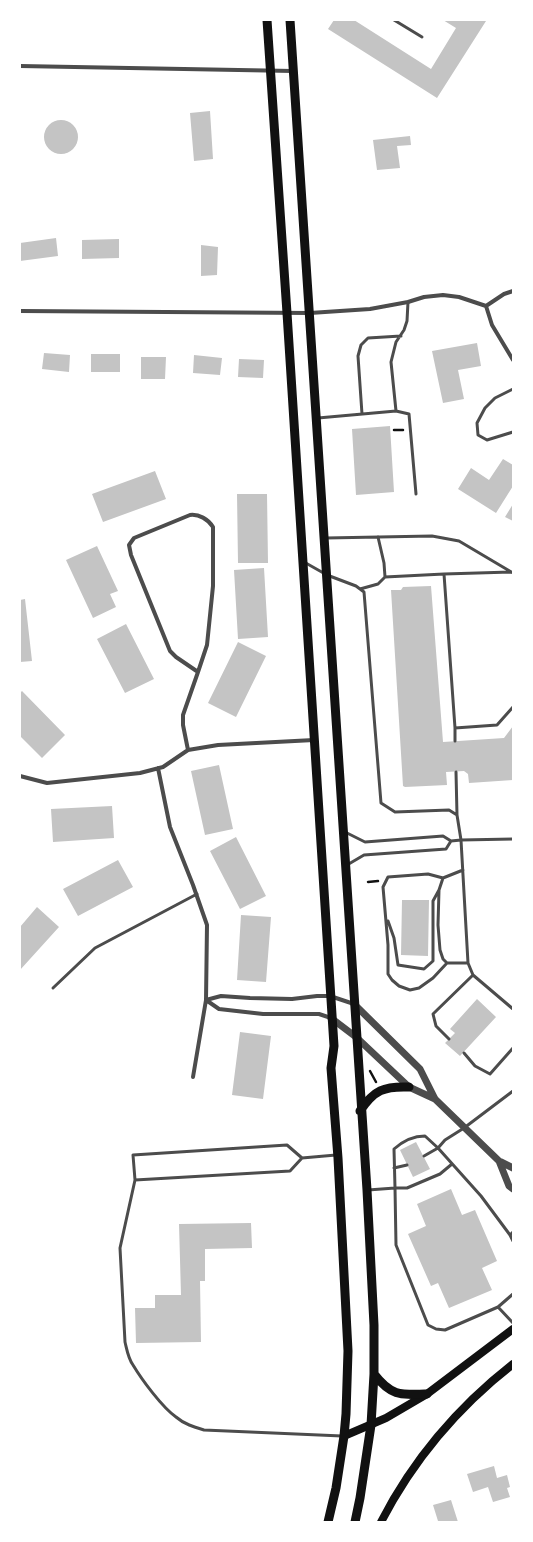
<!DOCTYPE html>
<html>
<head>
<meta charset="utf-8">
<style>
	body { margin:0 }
	#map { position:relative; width:533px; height:1542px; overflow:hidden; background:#fff; font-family:Commissioner,sans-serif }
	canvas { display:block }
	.frame { position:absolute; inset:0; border:21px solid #fff; pointer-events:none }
</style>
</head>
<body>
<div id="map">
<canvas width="533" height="1542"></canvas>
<div class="frame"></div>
</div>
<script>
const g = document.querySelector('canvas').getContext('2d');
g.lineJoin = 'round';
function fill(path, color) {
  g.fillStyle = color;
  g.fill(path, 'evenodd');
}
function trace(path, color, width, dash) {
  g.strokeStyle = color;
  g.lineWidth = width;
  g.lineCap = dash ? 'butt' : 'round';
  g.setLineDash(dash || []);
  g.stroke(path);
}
const building = new Path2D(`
	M334,20H354L431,69L456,28L443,20L486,21L437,98L328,29Z
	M210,111L213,159L194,161L190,113Z
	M44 137a17 17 0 1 1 34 0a17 17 0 1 1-34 0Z
	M410,136L411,145L397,146L400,168L377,170L373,140Z
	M56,238L58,256L20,261V243Z
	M119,239V258L82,259V240Z
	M201,245L218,247L217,275L201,276Z
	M477,343L481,366L458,370L464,399L443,403L432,351Z
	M44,353L70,355L69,372L42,369Z
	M91,354H120V372H91Z
	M194,355L222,358L220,375L193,373Z
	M141,357H166L165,379H141Z
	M239,359L264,360L263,378L238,377Z
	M390,426L394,492L356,495L352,429Z
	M503,459L513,465V486L496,513L458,489L471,468L489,480Z
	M155,471L166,499L103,522L92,494Z
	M237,494H267L268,563H238Z
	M513,504V521L505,517Z
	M97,546L118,591L110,594L116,607L93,618L66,560Z
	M264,568L268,637L238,639L234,570Z
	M431,586L443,742L504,738L513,726V780L469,783L468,774L464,771L446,772L447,785L405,787L403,786L391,590H401L403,587Z
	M25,599L32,661L20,662V600Z
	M126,624L154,679L125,693L97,639Z
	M238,642L266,656L236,717L208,703Z
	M22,691L65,735L42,758L20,736V693Z
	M219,765L233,829L205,835L191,771Z
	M112,806L114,838L53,842L51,809Z
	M236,837L266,896L240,909L210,851Z
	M118,860L133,887L78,916L63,889Z
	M402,900H429L428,956L401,955Z
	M37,907L59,927L20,970V927Z
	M241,915L271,917L266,982L237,980Z
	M477,999L496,1017L460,1056L445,1043L455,1033L450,1029Z
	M240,1032L271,1036L263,1099L232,1095Z
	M416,1142L430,1169L413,1177L400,1150Z
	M451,1189L462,1215L475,1210L497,1261L482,1268L492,1290L449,1308L438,1283L431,1286L408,1234L426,1226L417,1204Z
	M251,1223L252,1248L205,1249V1281H200L201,1342L136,1343L135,1308H155V1295H181L179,1224Z
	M494,1466L497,1478L507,1475L510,1487L507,1488L510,1497L493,1502L488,1487L473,1492L467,1474Z
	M451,1500L458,1522H435L438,1521L433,1505Z`);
const path = new Path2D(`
	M394,430H403
	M368,882L378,881
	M370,1071L376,1082`);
const service = new Path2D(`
	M394,20L422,37
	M513,389L495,398L485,408L477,423L478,435L487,440L513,432
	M396,411L391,362L396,342L404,330L407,321L408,302
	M362,414L358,356L361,345L368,338L401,336
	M318,418L396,411L409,414L416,494
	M326,538L432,536L459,541L513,573
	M304,562L327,575L356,586L364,592L381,803L395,812L449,810L457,815L461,840L513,839
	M511,572L444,574L455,728L497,725L513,707
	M385,577L444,574
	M360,589L378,584L385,577L384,563L378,537
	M455,728V741
	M456,772L457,815
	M345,832L365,842L443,836L451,841L461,840L468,963L473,975L513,1009
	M347,865L364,855L446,849L451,841
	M443,878L439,890L438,925L440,950L443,959L447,963H468
	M388,921L394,938L398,965L424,969L433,961V901L439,890
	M447,963L433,978L419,988L410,990L399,986L392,980L388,974V945L383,887L388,877L428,874L443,878L463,870
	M53,988L95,948L197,894
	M449,1039L436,1026L433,1014L473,975
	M464,1053L475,1066L490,1074L513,1048
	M336,1155L302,1158L290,1171L135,1180L120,1248L125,1342C127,1350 128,1358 133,1365C142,1380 162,1407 176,1417C184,1424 194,1427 204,1430L342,1436
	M424,1156L438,1148L425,1136C412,1136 403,1141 394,1149L395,1188H407L440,1174L452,1164
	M394,1168L407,1165
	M135,1180L133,1155L287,1145L302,1158
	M368,1190L395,1188L396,1245L428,1325L436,1329L445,1330L498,1307L513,1323
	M513,1232L510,1235L513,1241
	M510,1235L481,1196L438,1148L445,1140L464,1128L513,1091
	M498,1307L513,1294`);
const minor = new Path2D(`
	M20,66L293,71
	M486,306L504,294L513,291
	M20,311L310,313L370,309L408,302L424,297L443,295L459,297L486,306L492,325L513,360
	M190,515C199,514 208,519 213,527V586L207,645L198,672L176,657L170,651L131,555L129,545L134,538Z
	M188,750L183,725V715L198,672
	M158,768L170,827L193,885L207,925L206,1000L193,1077
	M20,776L47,783L140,773L163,767L188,750L218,745L314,740
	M206,1000L221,996L250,998L292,999L317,996H330L354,1004
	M206,1000L219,1009L263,1014H319L331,1018`);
const tertiary = new Path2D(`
	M354,1004L420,1069L435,1099L499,1161L513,1168
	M331,1018L356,1037L409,1087L435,1099
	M499,1161L509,1186L513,1189`);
const secondary = new Path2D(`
	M344,1436L386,1418L427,1394L513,1329
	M381,1522C413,1460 458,1407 513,1364`);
const primary = new Path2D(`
	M267,20L287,313L334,1046L331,1068L338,1158L348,1351L346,1414L344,1436L336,1488L328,1522
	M290,20L367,1190L374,1325V1374L371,1425L360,1498L355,1522
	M360,1111C374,1090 384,1086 409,1087
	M374,1374C391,1396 400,1395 427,1394`);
fill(building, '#c4c4c4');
trace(path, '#111', 2.5);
trace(service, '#4c4c4c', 3);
trace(minor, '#4c4c4c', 4);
trace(tertiary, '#4c4c4c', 7);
trace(secondary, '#111', 8);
trace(primary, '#111', 9);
</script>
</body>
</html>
